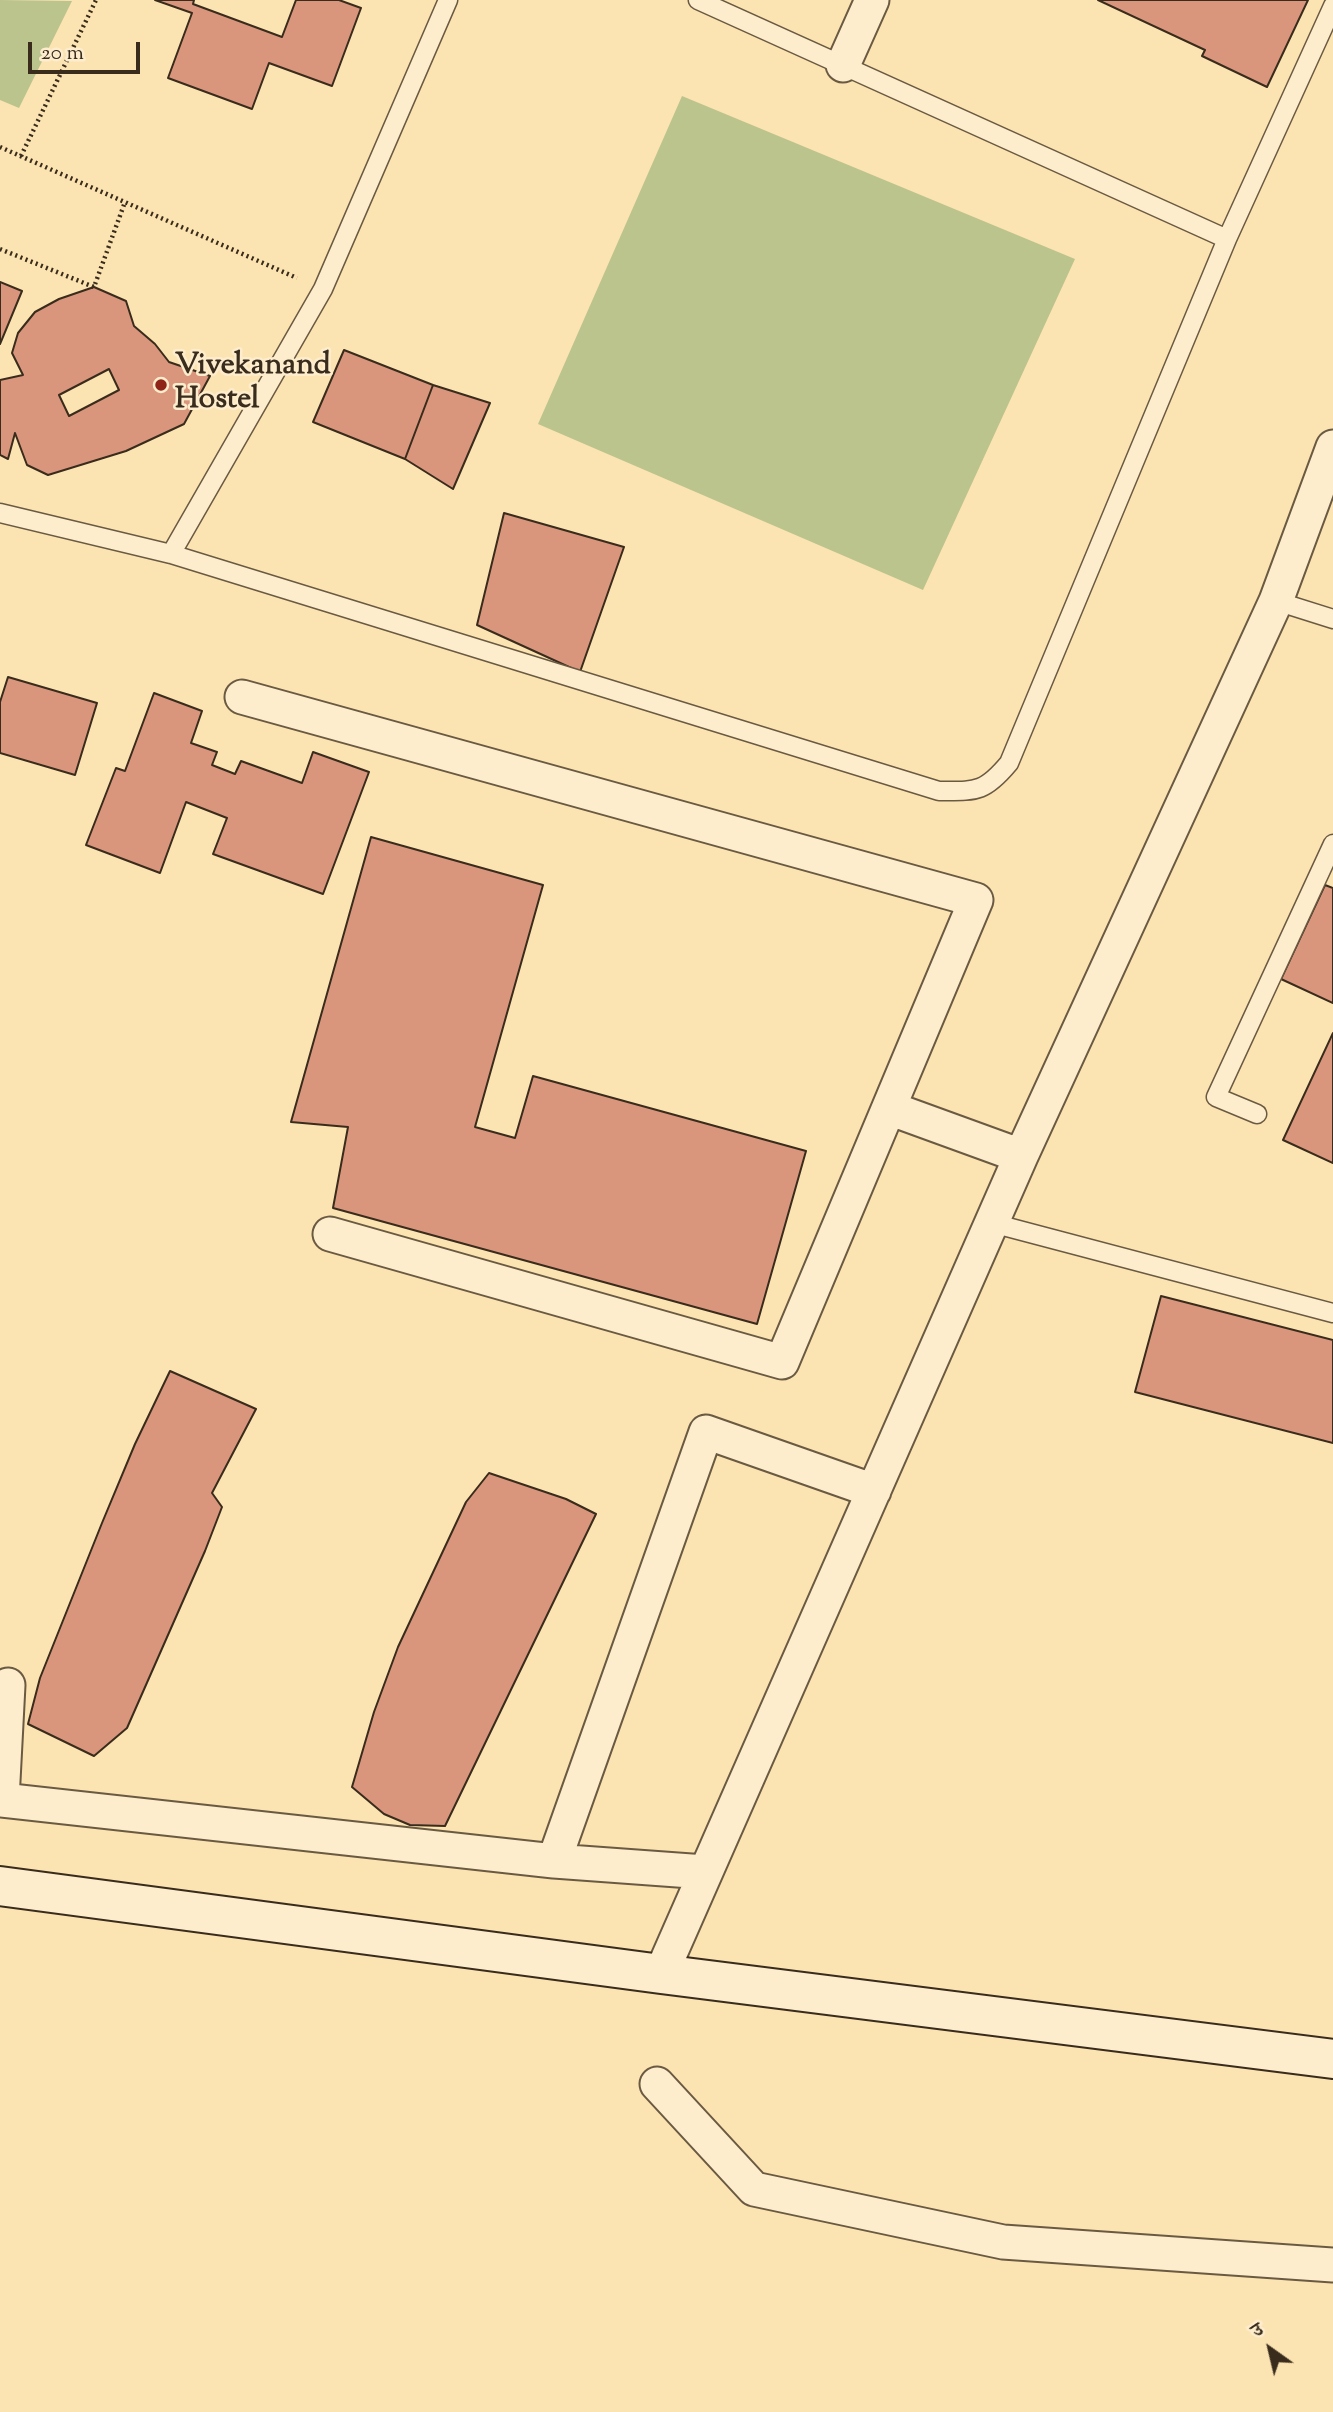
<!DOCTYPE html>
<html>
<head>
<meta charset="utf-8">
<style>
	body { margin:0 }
	#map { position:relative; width:1333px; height:2412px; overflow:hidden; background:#fce3b2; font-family:"Sorts Mill Goudy","Noto Serif Devanagari",serif }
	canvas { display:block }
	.north { position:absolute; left:1235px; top:2314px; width:70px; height:70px; -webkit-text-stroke:5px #fdedcd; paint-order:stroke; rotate:326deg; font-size:19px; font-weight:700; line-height:28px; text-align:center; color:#392c1c }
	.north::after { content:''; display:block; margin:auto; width:24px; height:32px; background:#392c1c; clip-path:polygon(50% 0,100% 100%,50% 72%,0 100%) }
	.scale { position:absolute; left:28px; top:42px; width:112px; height:32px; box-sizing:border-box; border:4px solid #392c1c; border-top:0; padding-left:9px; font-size:21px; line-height:24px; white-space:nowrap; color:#392c1c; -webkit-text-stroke:5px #fdedcd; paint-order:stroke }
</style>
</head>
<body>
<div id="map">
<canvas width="1333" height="2412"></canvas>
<div class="north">उ</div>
<div class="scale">20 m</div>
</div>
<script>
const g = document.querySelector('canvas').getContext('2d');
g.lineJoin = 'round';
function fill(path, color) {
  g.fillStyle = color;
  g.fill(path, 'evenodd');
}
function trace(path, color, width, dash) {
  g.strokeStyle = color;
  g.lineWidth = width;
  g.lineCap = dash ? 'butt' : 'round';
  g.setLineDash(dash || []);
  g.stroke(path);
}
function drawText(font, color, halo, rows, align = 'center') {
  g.font = font + ' "Sorts Mill Goudy",serif';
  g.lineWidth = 5;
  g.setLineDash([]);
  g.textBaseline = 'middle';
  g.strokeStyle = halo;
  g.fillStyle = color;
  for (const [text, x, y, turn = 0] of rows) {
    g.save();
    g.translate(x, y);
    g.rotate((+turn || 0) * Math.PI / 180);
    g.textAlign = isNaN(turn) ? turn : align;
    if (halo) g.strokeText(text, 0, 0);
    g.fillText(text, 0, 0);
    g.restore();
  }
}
const green = new Path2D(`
	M0,0L72,1L19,108L0,100Z
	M682,96L1075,259L923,590L538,424Z`);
const building = new Path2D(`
	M155,0H194L193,4L282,37L296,0H339L361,8L332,86L269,63L252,109L168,78L192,13Z
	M1098,0H1308L1267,87L1202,56L1205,50Z
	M0,282L22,291L0,344Z
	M94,287L126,301L134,326L155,344L169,362L210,376L184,424L126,451L48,475L27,465L15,433L8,459L0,455V380L23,375L12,353L18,333L35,312L59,299ZM109,369L119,390L69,416L59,395Z
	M344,350L433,385L405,459L313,422Z
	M433,385L490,403L453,489L405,459Z
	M504,513L624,547L580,672L477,625Z
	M8,677L97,703L75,775L0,753V702Z
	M154,693L202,711L191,743L217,752L212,765L235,774L241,761L302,783L313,752L369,772L323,894L213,854L227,818L186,802L160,873L86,845L116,768L125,771Z
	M371,837L543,885L475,1127L515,1138L533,1076L806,1151L757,1324L333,1208L348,1127L291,1122Z
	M1325,885L1333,888V1003L1281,979Z
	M1333,1033V1163L1283,1140Z
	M1161,1296L1333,1340V1443L1135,1392Z
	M170,1371L256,1409L212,1493L222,1507L205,1551L127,1728L94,1756L28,1724L40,1678L102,1523L135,1444Z
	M489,1473L566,1499L596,1514L445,1826L410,1825L384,1814L352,1787L374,1712L398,1647L466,1502Z`);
const path = new Path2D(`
	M0,147L297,278
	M21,156L96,0
	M0,249L94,287L125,202`);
const lane = new Path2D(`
	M698,0L1227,239
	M0,513L171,554L939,791C976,791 984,793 1009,763L1227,239L1333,6
	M171,554L323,289L448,0
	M1276,601L1333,619
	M1257,1114L1216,1097L1333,844
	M992,1223L1333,1313`);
const street = new Path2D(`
	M843,65L872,0
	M242,697L976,900L782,1362L330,1234
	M889,1108L1021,1156
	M8,1685L2,1800L554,1861L705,1872
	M554,1861L706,1432L874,1491
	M661,1974L1021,1156L1276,601L1333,447
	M657,2084L754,2189L1003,2242L1333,2265`);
const secondary = new Path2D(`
	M0,1886L661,1974L1333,2059`);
const markers = [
	[161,385,7,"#8f2418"]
];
const poiNames = [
	["Vivekanand",175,368],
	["Hostel",175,402]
];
fill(green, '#bcc48e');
fill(building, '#d9967d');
trace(building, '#392c1c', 2);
trace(lane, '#6a5a42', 21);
trace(street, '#6a5a42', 37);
trace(secondary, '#392c1c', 42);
trace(path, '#392c1c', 4.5, [2, 3.5]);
trace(lane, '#fdedcd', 18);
trace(street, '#fdedcd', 33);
trace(secondary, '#fdedcd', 38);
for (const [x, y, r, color] of markers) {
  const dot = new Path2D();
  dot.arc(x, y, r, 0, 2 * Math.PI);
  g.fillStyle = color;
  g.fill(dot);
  trace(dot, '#fdedcd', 2.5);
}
drawText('bold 30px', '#392c1c', '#fdedcd', poiNames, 'left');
</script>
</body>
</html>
